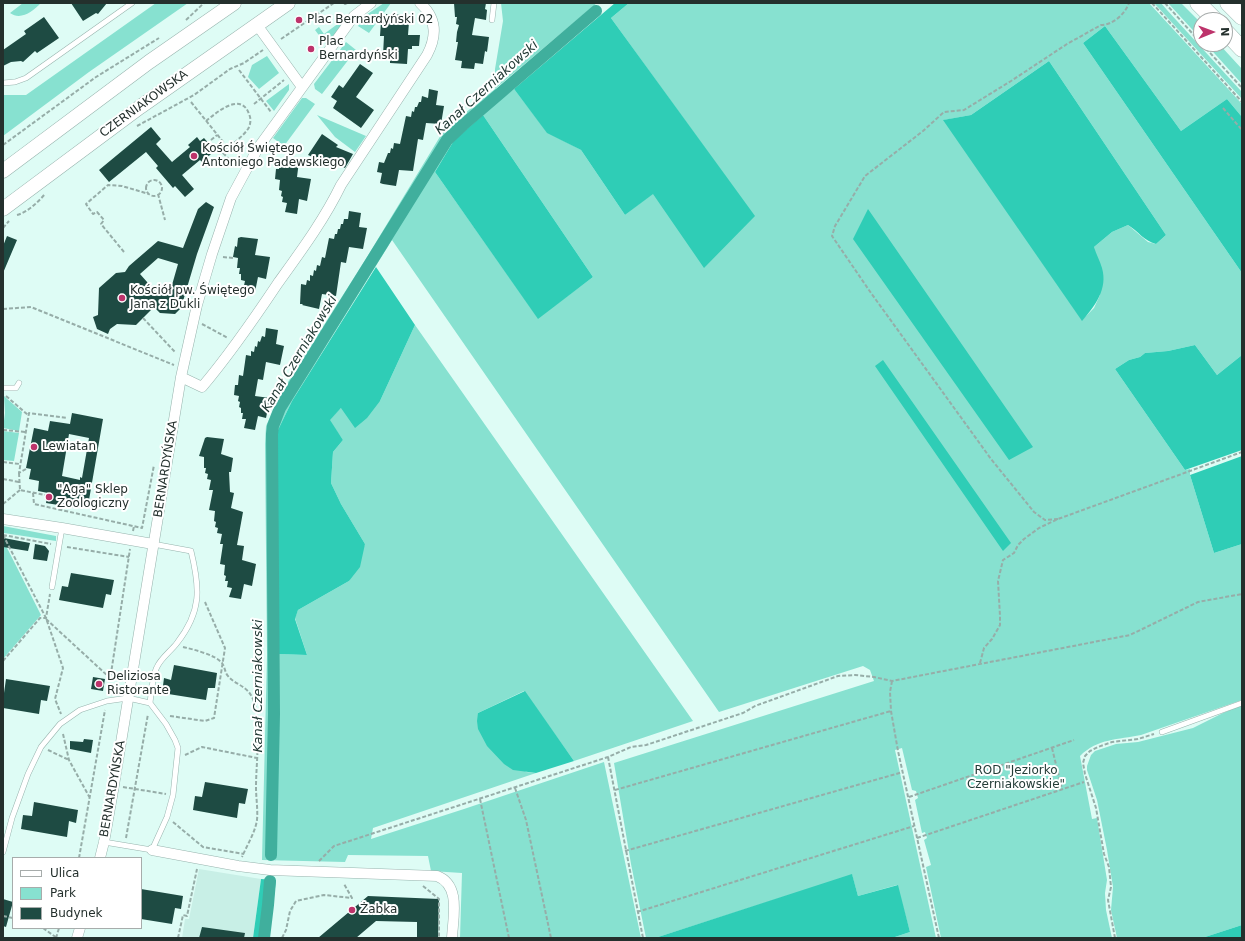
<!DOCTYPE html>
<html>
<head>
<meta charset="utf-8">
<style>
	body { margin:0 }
	#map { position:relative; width:1245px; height:941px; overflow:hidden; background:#defcf5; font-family:"DejaVu Sans",sans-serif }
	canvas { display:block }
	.frame { position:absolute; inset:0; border:4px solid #24302d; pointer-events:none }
	.legend { position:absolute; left:12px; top:857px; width:130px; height:72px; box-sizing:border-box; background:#fff; border:1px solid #a7acab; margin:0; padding:5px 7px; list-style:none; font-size:12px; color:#24302d }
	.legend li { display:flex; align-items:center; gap:8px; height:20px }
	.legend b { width:20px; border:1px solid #a7acab }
	.north { position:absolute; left:1193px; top:12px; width:40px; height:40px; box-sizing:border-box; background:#fff; border:1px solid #a7acab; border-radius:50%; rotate:89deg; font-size:11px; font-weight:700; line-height:16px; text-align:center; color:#24302d }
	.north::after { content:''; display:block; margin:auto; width:14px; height:18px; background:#bd336b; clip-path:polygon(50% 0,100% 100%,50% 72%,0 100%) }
</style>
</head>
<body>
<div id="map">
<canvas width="1245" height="941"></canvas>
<div class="frame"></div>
<ul class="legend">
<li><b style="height:5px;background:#fff"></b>Ulica</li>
<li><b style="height:11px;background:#87e1d0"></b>Park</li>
<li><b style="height:11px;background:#1e4b43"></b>Budynek</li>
</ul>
<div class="north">N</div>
</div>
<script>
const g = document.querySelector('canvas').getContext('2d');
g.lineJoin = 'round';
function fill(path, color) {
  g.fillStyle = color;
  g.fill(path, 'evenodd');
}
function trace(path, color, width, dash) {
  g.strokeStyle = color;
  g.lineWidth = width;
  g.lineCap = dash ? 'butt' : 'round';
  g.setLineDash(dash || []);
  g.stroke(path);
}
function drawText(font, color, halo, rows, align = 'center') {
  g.font = font + ' "DejaVu Sans",sans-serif';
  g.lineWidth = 4;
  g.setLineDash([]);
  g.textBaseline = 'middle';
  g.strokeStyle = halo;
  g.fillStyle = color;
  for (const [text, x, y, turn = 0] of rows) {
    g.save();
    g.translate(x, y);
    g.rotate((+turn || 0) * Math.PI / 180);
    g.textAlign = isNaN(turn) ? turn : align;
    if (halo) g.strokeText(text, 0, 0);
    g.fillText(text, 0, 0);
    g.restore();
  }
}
const built = new Path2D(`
	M199,869L261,879L253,938H182L185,919H189Z`);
const green = new Path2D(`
	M23,3H41C33,11 21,21 10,13Z
	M156,3H188L89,72L3,136V95H26Z
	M384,3H391L369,33L358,26L366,15Z
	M501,3H597L495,89L505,96L514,89L547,132L581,150L625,215L653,193L754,216L611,18L629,3H1149L1242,104V117L1227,99L1181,131L1105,26L1083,43L1242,273V355L1217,375L1195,345L1168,351L1145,353L1140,357L1129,360L1115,369L1185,470L1190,469V475L1214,553L1242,544V700L1141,735C1118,740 1098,738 1080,756L1092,819L1097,818L1107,880L1105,893L1106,910L1112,938H941L926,867L931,865L924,840L927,838L925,832L922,833L915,800L918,798L916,791L912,790L902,748L895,750L936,938H892L910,932L897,885L858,896L852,875L655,938H646L631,864L614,763L874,681L870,670L863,666L719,712L392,240L292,401L277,432L278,654L307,655L295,618L298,610L349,581L365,544L341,504L331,483L333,452L343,440L329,420L341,408L380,401L415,325L693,721L574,761L524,691L478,713L526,772L536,773L373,828L371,839L464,809L604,762L641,938H460L462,873L431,871L428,856L348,855L345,862L262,860L267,655L265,444L266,426L281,393L367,257L444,130L495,89V69L503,21ZM1049,61L1166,235L1156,244L1148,242L1128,225L1112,232L1094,247L1100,295L1094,308L1082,320L944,120L971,115ZM483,115L593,277L538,318L435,172L453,142L460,135Z
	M1154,3H1161L1167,10L1242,92V99Z
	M1168,3H1181L1200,22L1201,24V39Z
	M343,20L345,22L327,46L315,30L319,27L324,34Z
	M346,42L356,50L322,94L315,89L314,84Z
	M1206,44H1219L1242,69V84Z
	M267,56L279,73L259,89L248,77L252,65Z
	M289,84V90L274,111L266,101Z
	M302,98H306L315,104L284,146L273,138Z
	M317,115L366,136L355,152L335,137Z
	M4,396L22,412L19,431L3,428L5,413Z
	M3,431L19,433L14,461L3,460Z
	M3,526L56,536V541L4,533L3,531Z
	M3,540L41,615L3,659Z
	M1242,705V925L1202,938H1117L1111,910L1113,887L1107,850L1097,800L1087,770V766L1091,755L1095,751L1116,744L1138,742L1193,728L1223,713Z`);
const forest = new Path2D(`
	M615,3H629L611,18L755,216L704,268L653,194L625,215L581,150L547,133L514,89Z
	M1105,26L1181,131L1227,99L1242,117V273L1083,43Z
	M1049,61L1166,235L1156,244C1144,241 1138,231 1128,225L1112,232L1094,247C1096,254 1100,261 1102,268C1108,289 1095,306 1082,321L943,120L971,115Z
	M483,115L593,277L538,319L435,172L453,142L460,135Z
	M868,209L1033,447L1009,460L853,239Z
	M376,267L415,325L380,401L367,418L355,428L341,408L330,420L343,440L333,452L331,483L341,504L365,544L360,567L349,581L298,610L295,619L307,655L278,654L277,432L292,401Z
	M1195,345L1217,375L1242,355V450L1185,470L1115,369L1129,360L1140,357L1145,353L1168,351Z
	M883,360L1011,543L1003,551L875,366Z
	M1242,456V544L1214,553L1190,475Z
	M525,691L574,761L536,773L513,770L504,764L487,746L478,729L477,721L478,713Z
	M852,874L858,896L898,885L910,932L892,938H655Z
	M261,879L276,880L269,938H253Z
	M1242,925V938H1202Z`);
const canal = new Path2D(`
	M271,855L274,714L272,434L273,426L280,408L447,140L463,125L596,11
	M264,938L268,905L270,881`);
const building = new Path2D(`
	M71,3H107L98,14L96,13L83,21Z
	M454,3H486L485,9L487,10L486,20L475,18L472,35L489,37L487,52L485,51L483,64L475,63L474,69L461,68L462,61L455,60L458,42H456L457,32L459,25L456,24L457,17H455Z
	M386,14L404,15V21L409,22L408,35H420L419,46H412V49H408L407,64L390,63V55H383L384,36H380L381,21H386Z
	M44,17L59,38L37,53L35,51L23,62L21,61L11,62L3,66V50L26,34L24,31Z
	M360,64L373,73L356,97L374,110L361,128L333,108L337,101L331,97L339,85L343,88Z
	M429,89L438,91L436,105L444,106L441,124L426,123L423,140L418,139L413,171L399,170L396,186L383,184L380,183L382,173L377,172L379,162L384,163L388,153H390L391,148L393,149L394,143L400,144L406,116L411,117L412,111L414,112L415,107H417L419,102H421L422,96L428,98Z
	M151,127L161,139L156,144L172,162L190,147L188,145L197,137L200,141L204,138L212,147L208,150L211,154L202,162L200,160L182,175L194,189L185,197L175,186L173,188L156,168L158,166L146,152L109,182L99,170Z
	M322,134L338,145L336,147L353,154L345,168L328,159L325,162L308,155Z
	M286,159L299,161L297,177L311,179L307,201L299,199L297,214L285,212L287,203L282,202L283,197L281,196L282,191L279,190L280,180L275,179L276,169H279L280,160H286Z
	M206,202L214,207L197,254L181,308L175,314L160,313L154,307L136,325L117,324L110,329L108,334L97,329L93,317L98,315L99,288L116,273L125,272L129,266L158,241L183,248L198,209ZM158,258L178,264L170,292L155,291L140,274Z
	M349,211L361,213L359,227L367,228L363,249L349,247L346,263L341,262L336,296L322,294L319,309L302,305L303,304H300L301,284L306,285L307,280L310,281V275L313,276L314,270L316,271L317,265L320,266L322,257L325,258L329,238L334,239L335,234H337L338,229H340L341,224H343L344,219H348Z
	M7,236L17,240L3,273V246Z
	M241,237L258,239L255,255L270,257L266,279L258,277L255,292L243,290L245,281L241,280V274H239L240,268H237L238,258L233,257L235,246L237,247L238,238Z
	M266,328L278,330L276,344L284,346L280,365L266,362L263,380L258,379L255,396L270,398L266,418L258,416L255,430L244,428L246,419H242L243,413H241V408L239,407L240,402L238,401L239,396L234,395L235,385H238L239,375L243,376L246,355L251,356V351L254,352L255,346L257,347L258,341L260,342L262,336L265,337Z
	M72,413L103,419L89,500L79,498L77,508L46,503L48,493L38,491L39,481L29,479L31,469L26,468L34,428L48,431L50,421L70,424ZM69,434L89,438L82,478L80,477V480L62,476Z
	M207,437L224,439L221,454L233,458L231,472H229L230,492L234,493L231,508L243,512L237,545L244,546L242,560L256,564L252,586L244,584L241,599L229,597L232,588L227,587L228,581H225L226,576L224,575L225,565L220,564L223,544H220L222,534L217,533L218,528L215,527L216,522L214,521L215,511L209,510L213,490H209L211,480L207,479L208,474L205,473L206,468H204V457L199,456L205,438Z
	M4,538L30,543L28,551L3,547Z
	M35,544L45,546L49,551L47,561L33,559Z
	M71,573L114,580L111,595L106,594L103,608L59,600L62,586L68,587Z
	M174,665L217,673L215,688H208L206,700L162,693L164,678L171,680Z
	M93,677L105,679L103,691L91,689Z
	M6,679L50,686L47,701L41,700L39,714L3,708V693H4Z
	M84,739L93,740L91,753L70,749V741L83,742Z
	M205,782L248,789L245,804L239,803L237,818L193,810L195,796L202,797Z
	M34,802L78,810L76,823L69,821L67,837L21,829L23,815L32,816Z
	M141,889L183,896L181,909L175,908L172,924L141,919Z
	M368,896L439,899L438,938H417V922L376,921L356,938H318Z
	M3,899L13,902L6,927L3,926Z
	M202,927L245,933L244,938H199Z`);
const path = new Path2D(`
	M344,3L345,4L347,3
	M1152,3L1242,102
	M1165,3L1201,43
	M186,20L204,3
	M281,39L334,3
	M1202,44L1242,88
	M239,70L271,112
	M191,102L228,148L223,153L234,164
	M254,104L284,80
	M1223,108L1242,130
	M206,121C216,113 241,91 249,114C251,118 251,124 248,129C243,136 235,142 228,148
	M137,126L194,95L230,69L244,63L263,50
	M211,140L217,135
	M3,145L96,77L159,38
	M146 188a8 8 0 1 1 16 0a8 8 0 1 1-16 0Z
	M158,194L165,220
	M17,215C28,212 38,202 45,194
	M3,228L9,221
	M124,252L101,224L104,220L97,212L93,214L86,204L108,185L122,186L149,194
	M223,257L233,258
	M3,309L31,307L174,365
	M143,318L175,352
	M202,324L228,338
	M6,396L28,415
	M3,430L26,432
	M3,462L20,464
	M26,469L19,473L29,413L67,418
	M19,473L20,490L45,495
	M3,479L19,482
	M33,493L34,504L142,528L154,465
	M3,504L20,490
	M1058,519L1045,520L1034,512L991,459L871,293L832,236L835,226L865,176L923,131L944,112L964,110L1011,81L1067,44L1101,25C1113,25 1125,14 1129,3
	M133,531L134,526
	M3,535L46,618L63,668L55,699L61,714
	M3,535L51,544
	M67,547L129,557
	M46,619L110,678
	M183,647C192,649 216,655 222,663C225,667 225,673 228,676C235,685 247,685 253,699C262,722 256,761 256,787C256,798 258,809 257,820C255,833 247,845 242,857
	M3,661L40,618H46L50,594
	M980,663L984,648L992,639L1000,625V616L998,581L1003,560L1014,553L1018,545L1024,539L1039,528L1058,519L1242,452
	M892,681L890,692L891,711L898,751L939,938
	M108,693L130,549
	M170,716L205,721L214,718L225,648L205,602
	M63,734L69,760L90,798
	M1052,748L1062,789
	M48,750L69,760
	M185,755L202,747L257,758
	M608,757L643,938
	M123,787L166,794
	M515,788L526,820L551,938
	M615,790L891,711
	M909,797L1074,740
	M480,799L509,938
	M173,822L203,847L244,854
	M126,838L148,714
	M917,838L1084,782
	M625,851L903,772
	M79,858L105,710
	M319,861L334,846L608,757L631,747L646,745L743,713L755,706L838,676L855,675L874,677L892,681L1130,635L1198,602L1242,594
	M423,886L439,899V938
	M637,912L914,826
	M3,916L13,918
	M43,928L57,938
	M56,938L59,928
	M178,938L183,915L187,916L197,869
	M282,938L286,930L290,911L296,901L324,895L352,898L344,884
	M1115,938L1108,900L1111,887L1109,867L1104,854L1096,808L1085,774L1083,763L1085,756L1090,751L1098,747L1112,742L1138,739L1154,734`);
const service = new Path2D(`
	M492,20L494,3
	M3,83L15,82L26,78L132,3
	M3,388H16L19,383
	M52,587L62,528
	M150,703C151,694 153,674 157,667C161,658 171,651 177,643C202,611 200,588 191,551L153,544
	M1162,732L1242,703
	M3,852L12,818L28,774L41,747L60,724L80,710L107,701L128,698L150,703L166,724L175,740L178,748L173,795L167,817L152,850L104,842`);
const minor = new Path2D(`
	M257,25L302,87
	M181,377L202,387C230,354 254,319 278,283C301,251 324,220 341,185L427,55C437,36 437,18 420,3
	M3,519L62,528L153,544
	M152,850L238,866L270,870L437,876C461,885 453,917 452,938
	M100,858L104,842L114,785L181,377L197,305L212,254L231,198L258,148L354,16L371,3
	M77,938L80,928`);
const secondary = new Path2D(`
	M3,171L149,62L234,3
	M3,209L140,107L288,3`);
const primary = new Path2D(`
	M1198,3L1215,20
	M1228,3L1242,17
	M1225,31L1242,49`);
const markers = [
	[299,20,4,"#bd336b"],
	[311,49,4,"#bd336b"],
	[194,156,4,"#bd336b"],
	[122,298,4,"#bd336b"],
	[34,447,4,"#bd336b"],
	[49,497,4,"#bd336b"],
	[99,684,4,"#bd336b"],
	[352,910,4,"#bd336b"]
];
const poiNames = [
	["Plac Bernardyński 02",307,20],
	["Plac",319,42],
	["Bernardyński",319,56],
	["Kościół Świętego",202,149],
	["Antoniego Padewskiego",202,163],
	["Kościół pw. Świętego",130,291],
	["Jana z Dukli",130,305],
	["Lewiatan",42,447],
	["\"Aga\" Sklep",57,490],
	["Zoologiczny",57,504],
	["Deliziosa",107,677],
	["Ristorante",107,691],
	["Żabka",360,910]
];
const streetNames = [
	["CZERNIAKOWSKA",144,104,-36],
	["BERNARDYŃSKA",166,469,-81],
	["BERNARDYŃSKA",113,789,-80]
];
const parkNames = [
	["ROD \"Jeziorko",1016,771],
	["Czerniakowskie\"",1016,785]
];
const waterNames = [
	["Kanał Czerniakowski",487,88,-42],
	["Kanał Czerniakowski",300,354,-59],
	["Kanał Czerniakowski",259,686,-90]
];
fill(built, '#c8efe6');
fill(green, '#87e1d0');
fill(forest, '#2fcdb6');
trace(canal, '#40af9d', 12);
fill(building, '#1e4b43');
trace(service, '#97b3ad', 6);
trace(minor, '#97b3ad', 11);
trace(secondary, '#97b3ad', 15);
trace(primary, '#97b3ad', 17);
trace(path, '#96ada8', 2, [4, 2]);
trace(service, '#fff', 5);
trace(minor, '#fff', 10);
trace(secondary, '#fff', 14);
trace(primary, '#fff', 16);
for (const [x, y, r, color] of markers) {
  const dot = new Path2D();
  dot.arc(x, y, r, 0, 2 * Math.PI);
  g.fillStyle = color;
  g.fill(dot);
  trace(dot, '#fff', 1.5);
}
drawText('12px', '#24302d', '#fff', poiNames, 'left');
drawText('12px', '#24302d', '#fff', streetNames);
drawText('12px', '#233c37', '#fff', parkNames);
drawText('italic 13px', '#213934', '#fff', waterNames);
</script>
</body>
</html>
